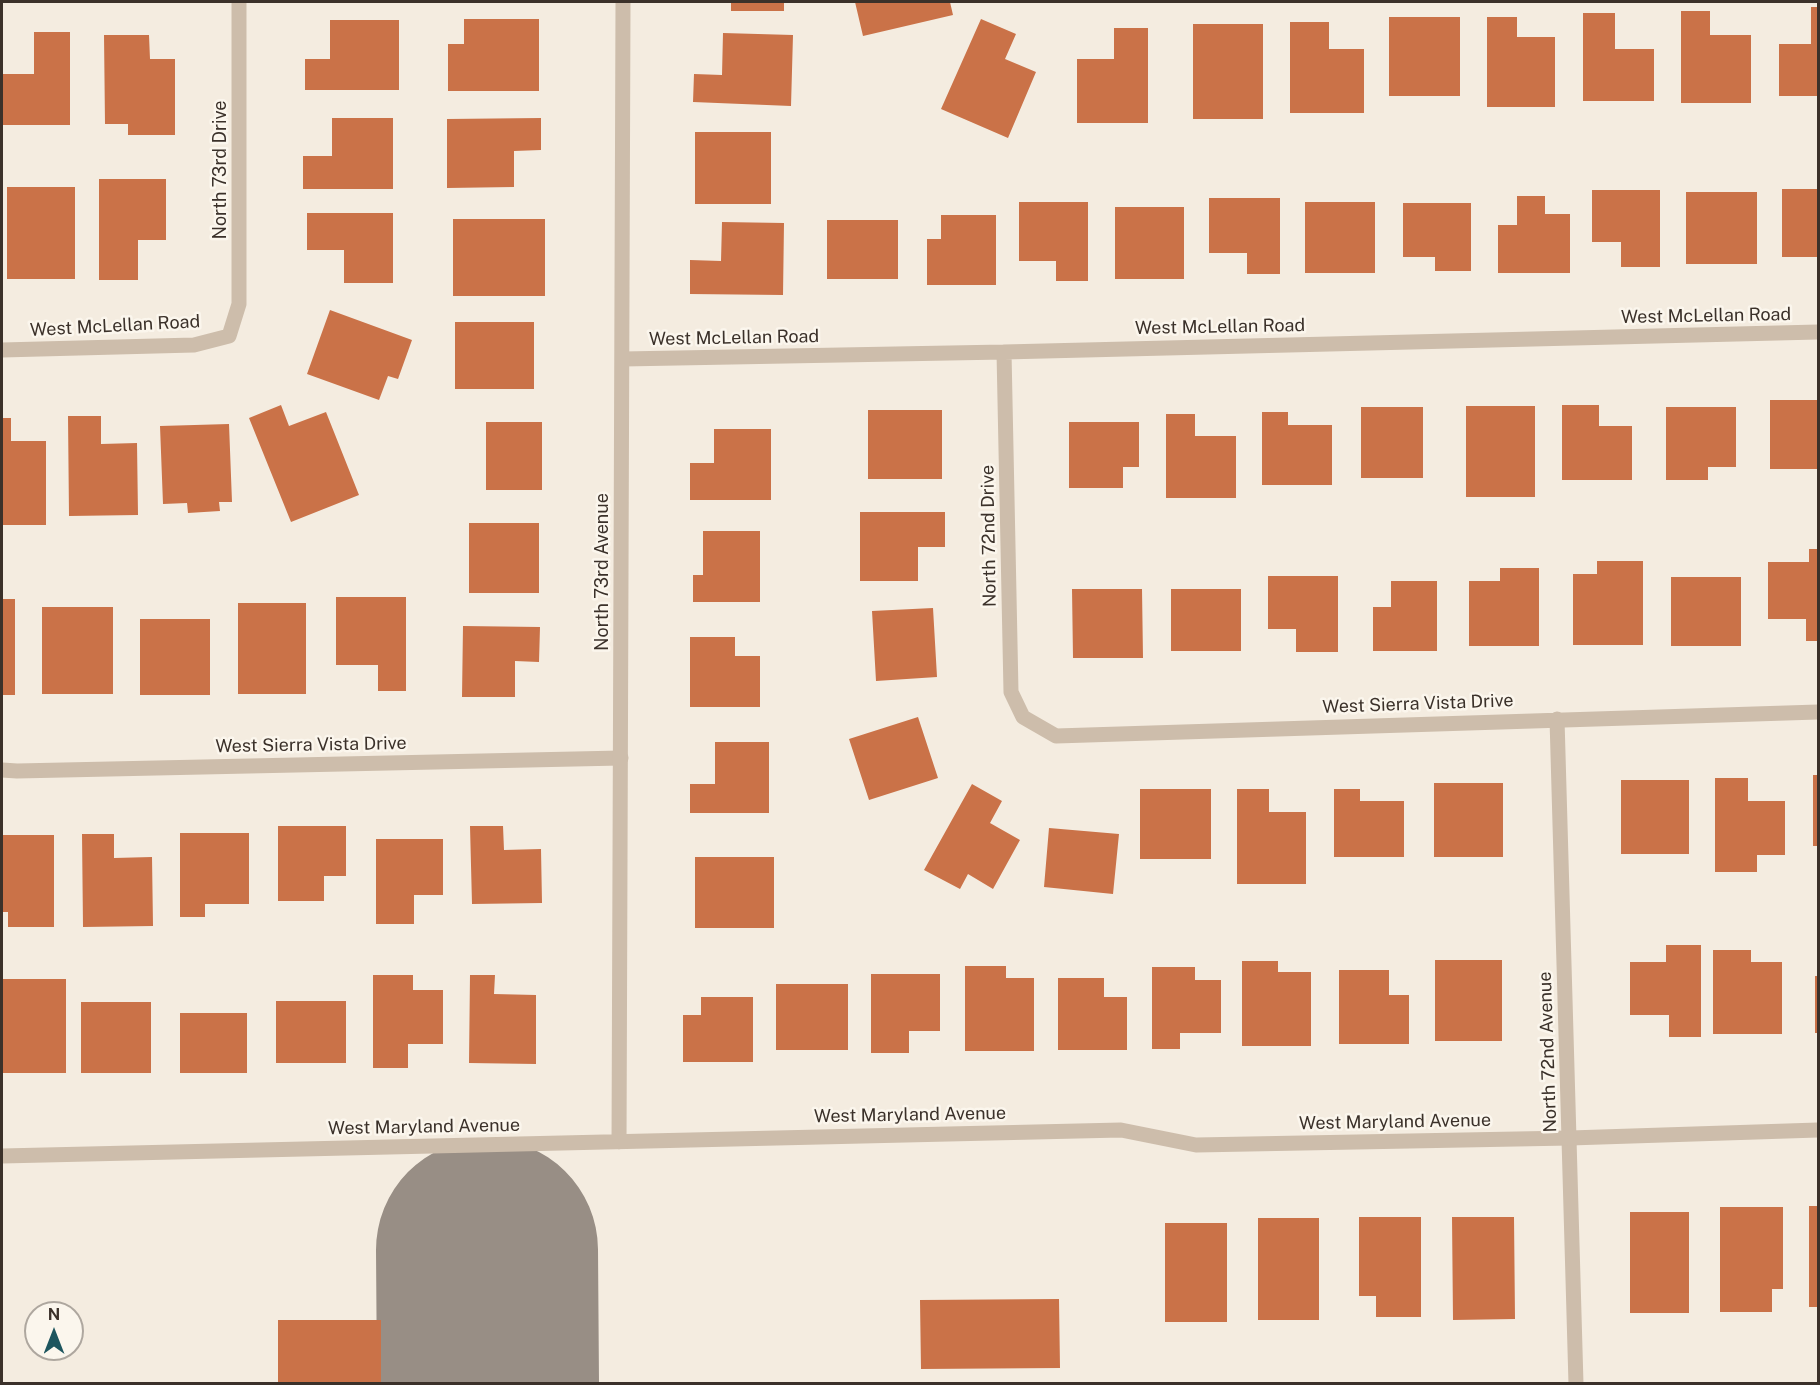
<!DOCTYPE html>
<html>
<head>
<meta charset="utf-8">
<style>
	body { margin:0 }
	#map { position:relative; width:1820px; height:1385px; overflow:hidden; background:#f4ece0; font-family:"Public Sans",sans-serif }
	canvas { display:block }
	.frame { position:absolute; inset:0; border:3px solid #3b312a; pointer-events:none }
	.north { position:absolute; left:24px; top:1301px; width:60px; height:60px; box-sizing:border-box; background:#fbf6ed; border:2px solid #aea79f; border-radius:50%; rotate:0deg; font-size:16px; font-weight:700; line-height:24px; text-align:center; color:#3b312a }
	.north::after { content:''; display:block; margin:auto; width:21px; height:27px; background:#1d555e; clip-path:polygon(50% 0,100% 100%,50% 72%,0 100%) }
</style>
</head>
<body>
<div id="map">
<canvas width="1820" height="1385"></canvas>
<div class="frame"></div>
<div class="north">N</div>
</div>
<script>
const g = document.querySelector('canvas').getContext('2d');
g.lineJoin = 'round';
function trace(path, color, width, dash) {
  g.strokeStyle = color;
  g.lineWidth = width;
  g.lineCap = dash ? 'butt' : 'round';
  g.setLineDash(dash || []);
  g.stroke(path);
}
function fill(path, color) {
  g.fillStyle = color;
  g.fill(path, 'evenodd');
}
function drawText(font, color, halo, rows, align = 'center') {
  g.font = font + ' "Public Sans",sans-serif';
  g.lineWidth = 5;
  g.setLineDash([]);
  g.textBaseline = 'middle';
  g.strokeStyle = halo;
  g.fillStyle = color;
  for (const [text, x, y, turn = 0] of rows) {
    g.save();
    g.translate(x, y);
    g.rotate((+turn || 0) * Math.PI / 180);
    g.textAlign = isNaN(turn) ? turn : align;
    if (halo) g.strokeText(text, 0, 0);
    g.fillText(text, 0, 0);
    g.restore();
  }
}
const runway = new Path2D(`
	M487,1250L488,1384`);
const building = new Path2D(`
	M731,2H784V11H731Z
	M855,2H950L953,15L863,36Z
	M1811,7H1818V96H1779V44H1811Z
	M1681,11H1710V35H1751V103H1681Z
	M1583,13H1615V49H1654V101H1583Z
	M1389,17H1460V96H1389Z
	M1487,17H1517V37H1555V107H1487Z
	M464,19H539V91H448V44H464Z
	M981,19L1016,34L1005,59L1036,72L1008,138L941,109Z
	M330,20H399V90H305V59H330Z
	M1290,22H1329V49H1364V113H1290Z
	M1193,24H1263V119H1193Z
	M1114,28H1148V123H1077V59H1114Z
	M34,32H70V125H2V74H34Z
	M723,33L793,35L791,106L693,102L694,74L722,75Z
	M104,35H149L150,59H175V135H128V124H105Z
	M332,118H393V189H303V156H332Z
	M541,118V150L514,151V187L447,188V119Z
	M695,132H771V204H695Z
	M99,179H166V240H138V280H99Z
	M7,187H75V279H7Z
	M1782,189H1818V257H1782Z
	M1592,190H1660V267H1621V242H1592Z
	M1686,192H1757V264H1686Z
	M1517,196H1545V214H1570V273H1498V225H1517Z
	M1209,198H1280V274H1247V253H1209Z
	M1019,202H1088V281H1056V261H1019Z
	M1305,202H1375V273H1305Z
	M1403,203H1471V271H1435V257H1403Z
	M1115,207H1184V279H1115Z
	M307,213H393V283H344V250H307Z
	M941,215H996V285H927V239H941Z
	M453,219H545V296H453Z
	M827,220H898V279H827Z
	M722,222L784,223L783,295L690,294V260L721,261Z
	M330,310L412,340L398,379L388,376L379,400L307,374Z
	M455,322H534V389H455Z
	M1770,400H1818V469H1770Z
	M281,405L289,426L326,412L359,495L291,522L249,418Z
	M1562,405H1599V426H1632V480H1562Z
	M1466,406H1535V497H1466Z
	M1361,407H1423V478H1361Z
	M1666,407H1736V467H1708V480H1666Z
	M868,410H942V479H868Z
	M1262,412H1288V425H1332V485H1262Z
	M1166,414H1195V436H1236V498H1166Z
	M68,416H101V444L137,443L138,515L69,516Z
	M2,418H11V441H46V525H2Z
	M486,422H542V490H486Z
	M1069,422H1139V467H1123V488H1069Z
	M229,424L232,502H219L220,511L188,513L187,503L163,504L160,426Z
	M714,429H771V500H690V463H714Z
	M860,512H945V547H918V581H860Z
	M469,523H539V593H469Z
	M703,531H760V602H693V575H703Z
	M1809,549H1818V641H1806V619H1768V562H1809Z
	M1597,561H1643V645H1573V574H1597Z
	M1500,568H1539V646H1469V581H1500Z
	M1268,576H1338V652H1296V629H1268Z
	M1671,577H1741V646H1671Z
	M1391,581H1437V651H1373V607H1391Z
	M1072,589H1142L1143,658H1073Z
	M1171,589H1241V651H1171Z
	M336,597H406V691H378V665H336Z
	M2,599H15V695H2Z
	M238,603H306V694H238Z
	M42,607H113V694H42Z
	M933,608L937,677L876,681L872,611Z
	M140,619H210V695H140Z
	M463,626L540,627L539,662L515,661V697H462Z
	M690,637H735V656H760V707H690Z
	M918,717L938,778L869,800L849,739Z
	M715,742H769V813H690V784H715Z
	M1813,775H1818V846H1813Z
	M1715,778H1748V801H1785V855H1757V872H1715Z
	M1621,780H1689V854H1621Z
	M1434,783H1503V857H1434Z
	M972,784L1002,801L990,823L1020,840L993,889L968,874L960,889L924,870Z
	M1140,789H1211V859H1140Z
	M1237,789H1269V812H1306V884H1237Z
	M1334,789H1360V801H1404V857H1334Z
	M278,826H346V876H324V901H278Z
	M470,826H503L504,850L541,849L542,903L472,904Z
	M1049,828L1119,834L1113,894L1044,887Z
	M180,833H249V904H205V917H180Z
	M82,834H114V858L152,857L153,926L83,927Z
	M2,835H54V927H8V912H2Z
	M376,839H443V895H414V924H376Z
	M695,857H774V928H695Z
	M1666,945H1701V1037H1669V1015H1630V962H1666Z
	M1713,950H1751V962H1782V1034H1713Z
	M1435,960H1502V1041H1435Z
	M1242,961H1278V972H1311V1046H1242Z
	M965,966H1006V978H1034V1051H965Z
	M1152,967H1195V980H1221V1033H1180V1049H1152Z
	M1339,970H1389V995H1409V1044H1339Z
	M871,974H940V1031H909V1053H871Z
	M373,975H413V990H443V1044H408V1068H373Z
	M470,975H495L494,994L536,995V1064L469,1063Z
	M1815,976H1818V1033H1815Z
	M1058,978H1104V997H1127V1050H1058Z
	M2,979H66V1073H2Z
	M776,984H848V1050H776Z
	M701,997H753V1062H683V1015H701Z
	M276,1001H346V1063H276Z
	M81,1002H151V1073H81Z
	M180,1013H247V1073H180Z
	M1809,1206H1818V1307H1809Z
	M1720,1207H1783V1289H1772V1312H1720Z
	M1630,1212H1689V1313H1630Z
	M1359,1217H1421V1317H1376V1296H1359Z
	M1452,1217H1514L1515,1319L1453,1320Z
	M1258,1218H1319V1320H1258Z
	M1165,1223H1227V1322H1165Z
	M1059,1299L1060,1368L921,1369L920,1300Z
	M278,1320H381V1384H278Z`);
const minor = new Path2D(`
	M2,350L194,345L229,336L239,304V2
	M1004,352L1011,692L1023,717L1056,736L1818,712
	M623,359L1004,352L1818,332
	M1557,719L1576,1384
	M2,770L17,771L621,758`);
const tertiary = new Path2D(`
	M619,1142L623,2
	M2,1156L1121,1130L1196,1145L1570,1138L1818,1130`);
const streetNames = [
	["North 73rd Drive",220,170,-90],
	["West McLellan Road",1706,316,-1],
	["West McLellan Road",115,326,-3],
	["West McLellan Road",1220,327,-1],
	["West McLellan Road",734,338,-1],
	["North 72nd Drive",989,536,-91],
	["North 73rd Avenue",602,572,-90],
	["West Sierra Vista Drive",1418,704,-2],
	["West Sierra Vista Drive",311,745,-1],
	["North 72nd Avenue",1548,1052,-92],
	["West Maryland Avenue",910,1115,-1],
	["West Maryland Avenue",1395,1122,-1],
	["West Maryland Avenue",424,1127,-1]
];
trace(runway, '#988e85', 222);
fill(building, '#ca7248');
trace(minor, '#cdbdab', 15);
trace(tertiary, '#cdbdab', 15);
drawText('18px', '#3b312a', '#fbf6ed', streetNames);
</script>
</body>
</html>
